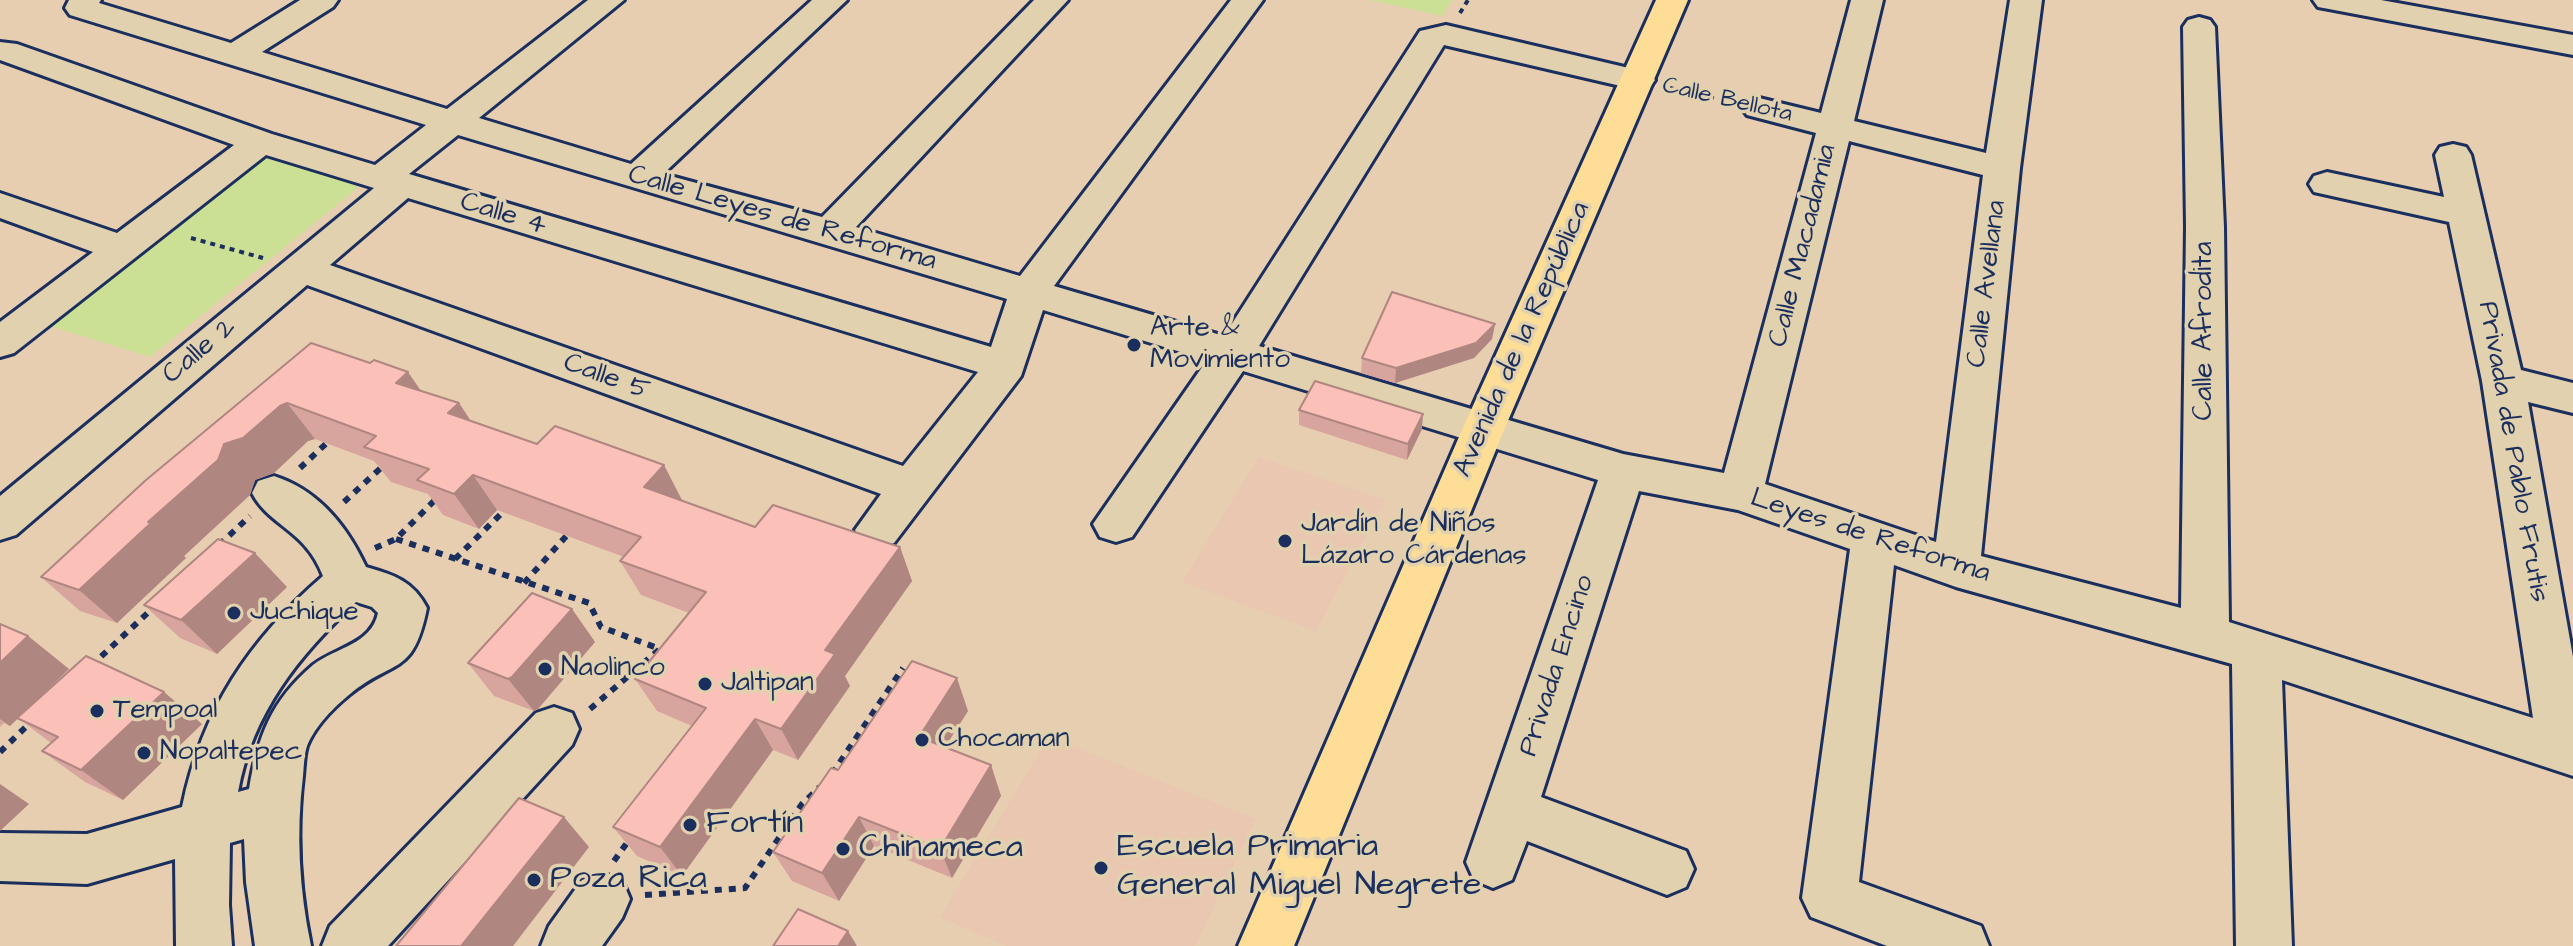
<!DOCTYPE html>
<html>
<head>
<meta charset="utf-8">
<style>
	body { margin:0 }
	canvas { display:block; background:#e7ceb0 }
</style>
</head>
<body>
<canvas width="2573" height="946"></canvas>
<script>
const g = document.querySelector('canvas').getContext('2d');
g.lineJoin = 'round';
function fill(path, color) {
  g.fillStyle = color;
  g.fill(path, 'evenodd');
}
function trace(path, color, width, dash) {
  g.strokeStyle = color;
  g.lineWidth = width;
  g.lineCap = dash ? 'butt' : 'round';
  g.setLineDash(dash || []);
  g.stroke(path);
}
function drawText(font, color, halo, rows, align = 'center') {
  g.font = font + ' "Architects Daughter",sans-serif';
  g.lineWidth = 7;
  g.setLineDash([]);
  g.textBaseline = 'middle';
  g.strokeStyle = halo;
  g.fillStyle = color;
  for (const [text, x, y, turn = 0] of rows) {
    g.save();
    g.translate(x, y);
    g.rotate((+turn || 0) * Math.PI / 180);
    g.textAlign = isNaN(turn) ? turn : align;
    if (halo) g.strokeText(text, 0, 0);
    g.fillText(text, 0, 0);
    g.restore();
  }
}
const built = new Path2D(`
	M1259,457L1385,500L1316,631L1182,582Z
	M1049,737L1256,819L1195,946H1006L940,917Z`);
const green = new Path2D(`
	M1370,0H1452L1442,16Z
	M267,145L376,173L150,357L33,321Z`);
const pathFar1 = new Path2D(`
	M1460,13L1468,0
	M1670,88L1726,101
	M191,238L263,258`);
const path = new Path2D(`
	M300,468L331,439
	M344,502L383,466
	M396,539L589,603L601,627L660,649
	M219,545L250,516
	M375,548L396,539L438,497
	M455,559L506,509
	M524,583L569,533
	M91,666L154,607
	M590,709L661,648
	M0,752L31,722
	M832,774L903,668
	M614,861L629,840
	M645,895L745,888L802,804L820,787`);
const minor = new Path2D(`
	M69,0H101L99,3L231,43L300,0H338L333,7L262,52L447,109L588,0H624L479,118L631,164L812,0H847L663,174L822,217L1034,0H1068L856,227L1020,276L1231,0H1263L1054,286L1224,336L1420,31L1446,25L1650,73L1655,80L1650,87L1638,90L1444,45L1259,346L1623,454L1724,473L1816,133L1747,115L1742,108L1747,101L1759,98L1821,113L1851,0H1883L1854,121L1986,153L2010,0H2042L2020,168L1981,556L2181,608L2186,227L2183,27L2188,20L2199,17L2210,20L2215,27L2224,227L2229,622L2533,718L2482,381L2449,222L2314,192L2309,184L2314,176L2327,172L2444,197L2435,155L2440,147L2453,144L2466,147L2471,155L2521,370L2573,383V413L2528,402L2573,657V776L2282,680L2292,946H2236L2232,664L1956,587L1894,565L1859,882L1981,926L1989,946H1887L1811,917L1802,898L1850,549L1738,510L1639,491L1541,797L1686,851L1694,869L1686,887L1667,895L1527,841L1512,880L1493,888L1474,880L1466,862L1598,480L1243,371L1132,537L1116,542L1100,537L1093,524L1207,360L1043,310L1021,376L894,543L878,548L862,543L855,530L881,494L307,285L16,535L0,540V496L374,188L266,155L14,353L0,357V322L93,252L0,218V193L117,233L234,145L0,60V42L17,44L272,134L375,165L426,125L70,15L65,8ZM458,135L1007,299L991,347L409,174ZM1849,141L1983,175L1936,542L1765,484ZM408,198L978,372L903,466L330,265Z
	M2313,0H2381L2573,35V55L2329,9L2318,7Z
	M274,476C318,490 347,526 366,567C394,575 413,581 427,608C413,677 394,658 350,694C334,707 315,726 307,746C304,755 304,766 303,776C296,834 299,888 311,946H255L246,882L244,839L230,843L229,905L232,946H176L175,859L87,884L0,881V833L87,834L182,807C202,710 249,640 323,576C305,529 270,527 252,493L258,481ZM356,602L372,607L378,613C371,645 336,647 313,665C271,701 258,736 249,789L238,792C252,713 299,655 356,602Z
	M554,707L572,713L579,729L572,745L388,946H322L330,926L536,713Z
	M602,873L622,880L630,899L622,918L602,946H541L549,926L582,880Z`);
const major = new Path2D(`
	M1656,0H1688L1504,430L1294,946H1238L1462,430Z`);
const wall = new Path2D(`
	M1495,324L1492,339L1474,358L1395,383L1361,373L1362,358Z
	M311,343L421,391L459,403L470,420L682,500V501L755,527L900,547L912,581L845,676L850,686L798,760L773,750L682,876L637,856L613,827L692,726L657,711L635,679L689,613L641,595L620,561L624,557L497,510L479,529L443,515L428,494L391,482L374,461L315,439L308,441L274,473L255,480L250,495L184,556L186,558L117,623L80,611L41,577Z
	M1299,410L1422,429L1407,460L1299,425Z
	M287,587L217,654L180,638L144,605Z
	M572,609L595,642L538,709L534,711L494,696L468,663Z
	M0,624L28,636L69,669L41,696L202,724L123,800L85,782L42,751L51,743L18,718L10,726L4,723L0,727Z
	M968,711L945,747L991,765L1001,796L952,878L874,846L839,901L792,881L773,852Z`);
const shadedWall = new Path2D(`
	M1495,324L1492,339L1474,358L1395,383L1396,368Z
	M408,372L432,407L396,383Z
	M287,403L315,439L308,441L274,473L255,480L250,495L184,556L186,558L117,623L79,590L224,444L280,406Z
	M459,403L482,438L448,413Z
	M1423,414L1422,429L1407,460L1408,444Z
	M664,465L682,500L663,522L644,487Z
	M473,475L497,510L479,529L454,494Z
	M900,547L912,581L845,676L850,686L798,760L781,729L825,650Z
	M255,553L287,587L217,654L181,620Z
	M572,609L595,642L538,709L534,711L508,679Z
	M28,636L69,669L10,726L0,719V663Z
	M957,678L968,711L931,769L919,737Z
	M164,692L202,724L123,800L81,770Z
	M755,719L773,750L682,876L660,847Z
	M991,765L1001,796L952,878L940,849Z
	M0,784L29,804L0,831Z
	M564,817L589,847L513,946H461Z
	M859,817L874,846L839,901L822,873Z
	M848,931L857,946H838Z`);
const building = new Path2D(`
	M1392,292L1495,324L1476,343L1396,368L1362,358Z
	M311,343L370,363L374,360L408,372L396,383L459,403L448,413L537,444L555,426L664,465L644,487L755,527L773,505L900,547L825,650L835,654L781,729L755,719L660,847L613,827L706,708L635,679L706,592L620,561L641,537L473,475L454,494L417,480L429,469L364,447L376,436L287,403L280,406L243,438L224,444L218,460L148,522L151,523L79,590L41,577L146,480Z
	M1315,381L1423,414L1408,444L1299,410Z
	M218,539L255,553L181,620L144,605Z
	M532,593L572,609L512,677L508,679L468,663Z
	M0,624L28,636L0,663Z
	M86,656L164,692L81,770L42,751L58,737L17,718Z
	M912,661L957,678L919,737L991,765L940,849L859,817L822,873L773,852L831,768L838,770Z
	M519,798L564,817L461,946H396Z
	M798,909L848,931L838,946H773Z`);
const markers = [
	[1134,345,8,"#1b2f5e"],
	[1285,541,8,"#1b2f5e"],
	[234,613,8,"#1b2f5e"],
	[545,669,8,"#1b2f5e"],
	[705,684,8,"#1b2f5e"],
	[97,711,8,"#1b2f5e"],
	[922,740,8,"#1b2f5e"],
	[144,753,8,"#1b2f5e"],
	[690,825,8,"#1b2f5e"],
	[843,849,8,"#1b2f5e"],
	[1101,868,8,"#1b2f5e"],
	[534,880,8,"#1b2f5e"]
];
const farStreetnames = [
	["Calle Bellota",1727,101,13]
];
const streetNames = [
	["Calle 4",503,215,17],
	["Calle Leyes de Reforma",782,219,16],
	["Calle Macadamia",1804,246,-76],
	["Calle Avellana",1988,284,-83],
	["Calle Afrodita",2205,331,-90],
	["Avenida de la República",1523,340,-66],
	["Calle 2",200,352,-40],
	["Calle 5",606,378,20],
	["Privada de Pablo Frutis",2512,452,80],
	["Leyes de Reforma",1870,537,18],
	["Privada Encino",1558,666,-72]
];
const poiNames = [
	["Arte &",1150,329],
	["Movimiento",1150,361],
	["Jardín de Niños",1301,525],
	["Lázaro Cárdenas",1301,557],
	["Juchique",250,613],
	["Naolinco",561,669],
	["Jaltipan",721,684],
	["Tempoal",113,711],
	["Chocaman",938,740],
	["Nopaltepec",160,753]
];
const nearPoinames = [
	["Fortín",706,825],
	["Escuela Primaria",1117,848],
	["General Miguel Negrete",1117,887],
	["Chinameca",859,849],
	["Poza Rica",550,880]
];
fill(built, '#e9c7b0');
fill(green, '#cce095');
trace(minor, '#1b2f5e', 6);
trace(major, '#1b2f5e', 6);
trace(pathFar1, '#1b2f5e', 4, [5, 5]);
trace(path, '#1b2f5e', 6, [7, 7]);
fill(minor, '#e2d1ae');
fill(major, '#fedd96');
fill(wall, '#d8a59e');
fill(shadedWall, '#b08681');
fill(building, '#fbc0b8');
trace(building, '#b08681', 2);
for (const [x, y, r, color] of markers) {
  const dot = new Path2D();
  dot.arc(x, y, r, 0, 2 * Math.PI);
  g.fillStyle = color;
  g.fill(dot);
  trace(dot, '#e2d1ae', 3);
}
drawText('24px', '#1b2f5e', '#e2d1ae', farStreetnames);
drawText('28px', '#1b2f5e', '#e2d1ae', streetNames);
drawText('28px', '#1b2f5e', '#e2d1ae', poiNames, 'left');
drawText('34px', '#1b2f5e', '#e2d1ae', nearPoinames, 'left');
</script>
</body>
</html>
